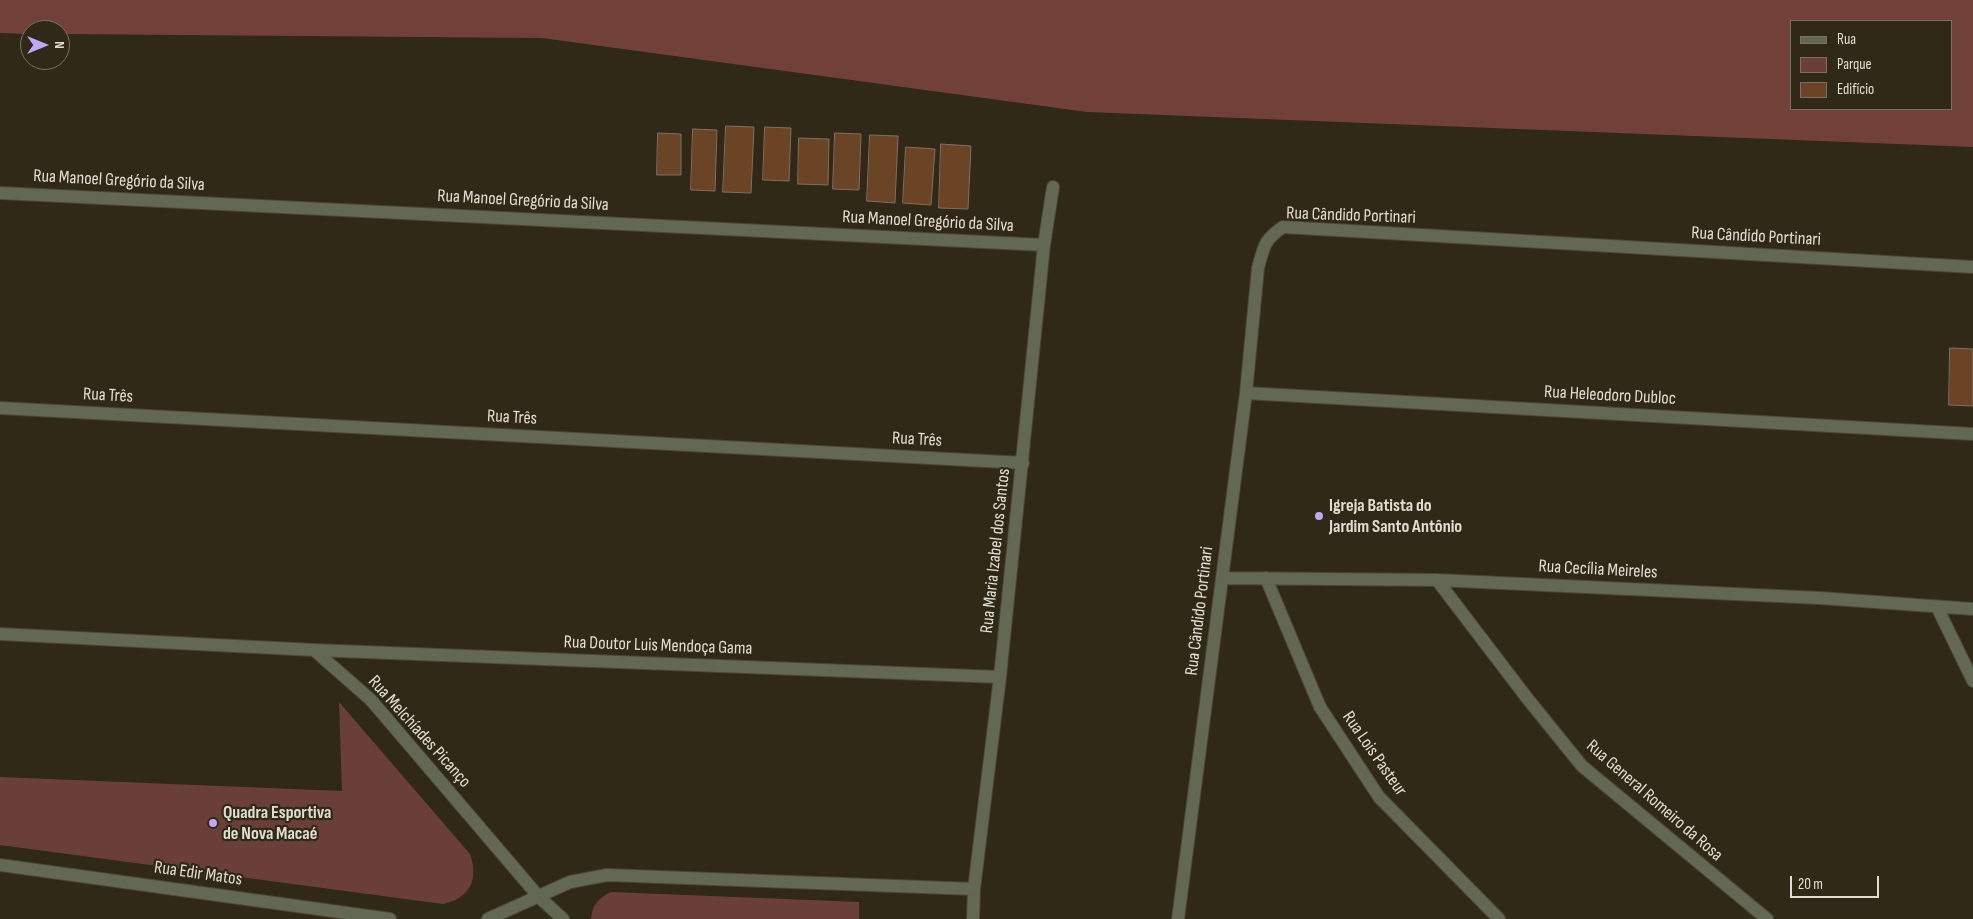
<!DOCTYPE html>
<html>
<head>
<meta charset="utf-8">
<style>
	body { margin:0 }
	#map { position:relative; width:1973px; height:919px; overflow:hidden; background:#302917; font-family:"Sofia Sans Condensed",sans-serif }
	canvas { display:block }
	.legend { position:absolute; left:1790px; top:20px; width:162px; height:90px; box-sizing:border-box; background:#302917; border:1px solid #777162; margin:0; padding:6px 9px; list-style:none; font-size:15px; color:#e1ddd2 }
	.legend li { display:flex; align-items:center; gap:10px; height:25px }
	.legend b { width:25px; border:1px solid #777162 }
	.north { position:absolute; left:20px; top:20px; width:50px; height:50px; box-sizing:border-box; background:#302917; border:1px solid #777162; border-radius:50%; rotate:90deg; font-size:14px; font-weight:700; line-height:20px; text-align:center; color:#e1ddd2 }
	.north::after { content:''; display:block; margin:auto; width:18px; height:22px; background:#bda9f5; clip-path:polygon(50% 0,100% 100%,50% 72%,0 100%) }
	.scale { position:absolute; left:1790px; top:876px; width:89px; height:22px; box-sizing:border-box; border:2px solid #e1ddd2; border-top:0; padding-left:6px; font-size:15px; line-height:18px; white-space:nowrap; color:#e1ddd2; -webkit-text-stroke:4px #302917; paint-order:stroke }
</style>
</head>
<body>
<div id="map">
<canvas width="1973" height="919"></canvas>
<ul class="legend">
<li><b style="height:6px;background:#626854"></b>Rua</li>
<li><b style="height:14px;background:#6a3f3a"></b>Parque</li>
<li><b style="height:14px;background:#6a4424"></b>Edifício</li>
</ul>
<div class="north">N</div>
<div class="scale">20 m</div>
</div>
<script>
const g = document.querySelector('canvas').getContext('2d');
g.lineJoin = 'round';
function fill(path, color) {
  g.fillStyle = color;
  g.fill(path, 'evenodd');
}
function trace(path, color, width, dash) {
  g.strokeStyle = color;
  g.lineWidth = width;
  g.lineCap = dash ? 'butt' : 'round';
  g.setLineDash(dash || []);
  g.stroke(path);
}
function drawText(font, color, halo, rows, align = 'center') {
  g.font = font + ' "Sofia Sans Condensed",sans-serif';
  g.lineWidth = 4.5;
  g.setLineDash([]);
  g.textBaseline = 'middle';
  g.strokeStyle = halo;
  g.fillStyle = color;
  for (const [text, x, y, turn = 0] of rows) {
    g.save();
    g.translate(x, y);
    g.rotate((+turn || 0) * Math.PI / 180);
    g.textAlign = isNaN(turn) ? turn : align;
    if (halo) g.strokeText(text, 0, 0);
    g.fillText(text, 0, 0);
    g.restore();
  }
}
const green = new Path2D(`
	M339,702L470,854C479,880 470,898 443,904L0,845V777L342,791Z
	M611,892L859,902V919H591C592,906 598,898 611,892Z`);
const forest = new Path2D(`
	M0,0H1973V147L1087,112L542,38L60,34V30H30V34L0,33ZM1792,21H1952V109H1792Z`);
const building = new Path2D(`
	M726,126L754,127L751,193L723,192Z
	M765,127L791,128L789,181L763,180Z
	M693,129L717,130L715,191L691,190Z
	M658,133L681,134V175H657Z
	M835,133L861,134L859,190L833,189Z
	M870,135L898,136L895,203L867,201Z
	M799,138L829,139L828,185L798,184Z
	M941,144L971,146L968,209L939,208Z
	M906,147L935,149L931,205L903,203Z
	M1950,348L1973,349V406L1949,405Z`);
const minor = new Path2D(`
	M0,193L1044,245
	M1246,393L1973,434
	M0,408L1023,463
	M1222,578L1437,580L1820,598L1973,609
	M1266,578L1320,707L1379,797L1499,919
	M1437,580L1527,698L1582,766L1767,919
	M1937,607L1973,681
	M314,650L1000,677
	M0,865L390,919
	M488,919L570,882L607,875L974,889
	M973,919L974,889L1000,677L1044,245L1053,187
	M1178,919L1246,393L1258,268C1264,246 1264,240 1283,227L1973,267`);
const tertiary = new Path2D(`
	M0,634L314,650L371,700L539,897L563,919`);
const markers = [
	[1319,516,5,"#bda9f5"],
	[213,823,5,"#bda9f5"]
];
const streetNames = [
	["Rua Manoel Gregório da Silva",119,181,3],
	["Rua Manoel Gregório da Silva",523,201,3],
	["Rua Cândido Portinari",1351,216,2],
	["Rua Manoel Gregório da Silva",928,222,3],
	["Rua Cândido Portinari",1756,237,3],
	["Rua Três",108,396,3],
	["Rua Heleodoro Dubloc",1610,396,3],
	["Rua Três",512,418,3],
	["Rua Três",917,440,3],
	["Rua Maria Izabel dos Santos",996,551,-84],
	["Rua Cecília Meireles",1598,570,3],
	["Rua Cândido Portinari",1200,611,-83],
	["Rua Doutor Luis Mendoça Gama",658,646,2],
	["Rua Melchíades Picanço",419,732,48],
	["Rua Lois Pasteur",1374,754,55],
	["Rua General Romeiro da Rosa",1654,801,41],
	["Rua Edir Matos",198,874,8]
];
const poiNames = [
	["Igreja Batista do",1329,506],
	["Jardim Santo Antônio",1329,527],
	["Quadra Esportiva",223,813],
	["de Nova Macaé",223,834]
];
fill(green, '#6a3f3a');
fill(forest, '#714039');
fill(building, '#6a4424');
trace(building, '#826f61', 1);
trace(minor, '#4c4635', 14);
trace(tertiary, '#4c4635', 14);
trace(minor, '#626854', 12);
trace(tertiary, '#626854', 12);
for (const [x, y, r, color] of markers) {
  const dot = new Path2D();
  dot.arc(x, y, r, 0, 2 * Math.PI);
  g.fillStyle = color;
  g.fill(dot);
  trace(dot, '#302917', 2);
}
drawText('18px', '#e1ddd2', '#302917', streetNames);
drawText('bold 18px', '#e1ddd2', '#302917', poiNames, 'left');
</script>
</body>
</html>
